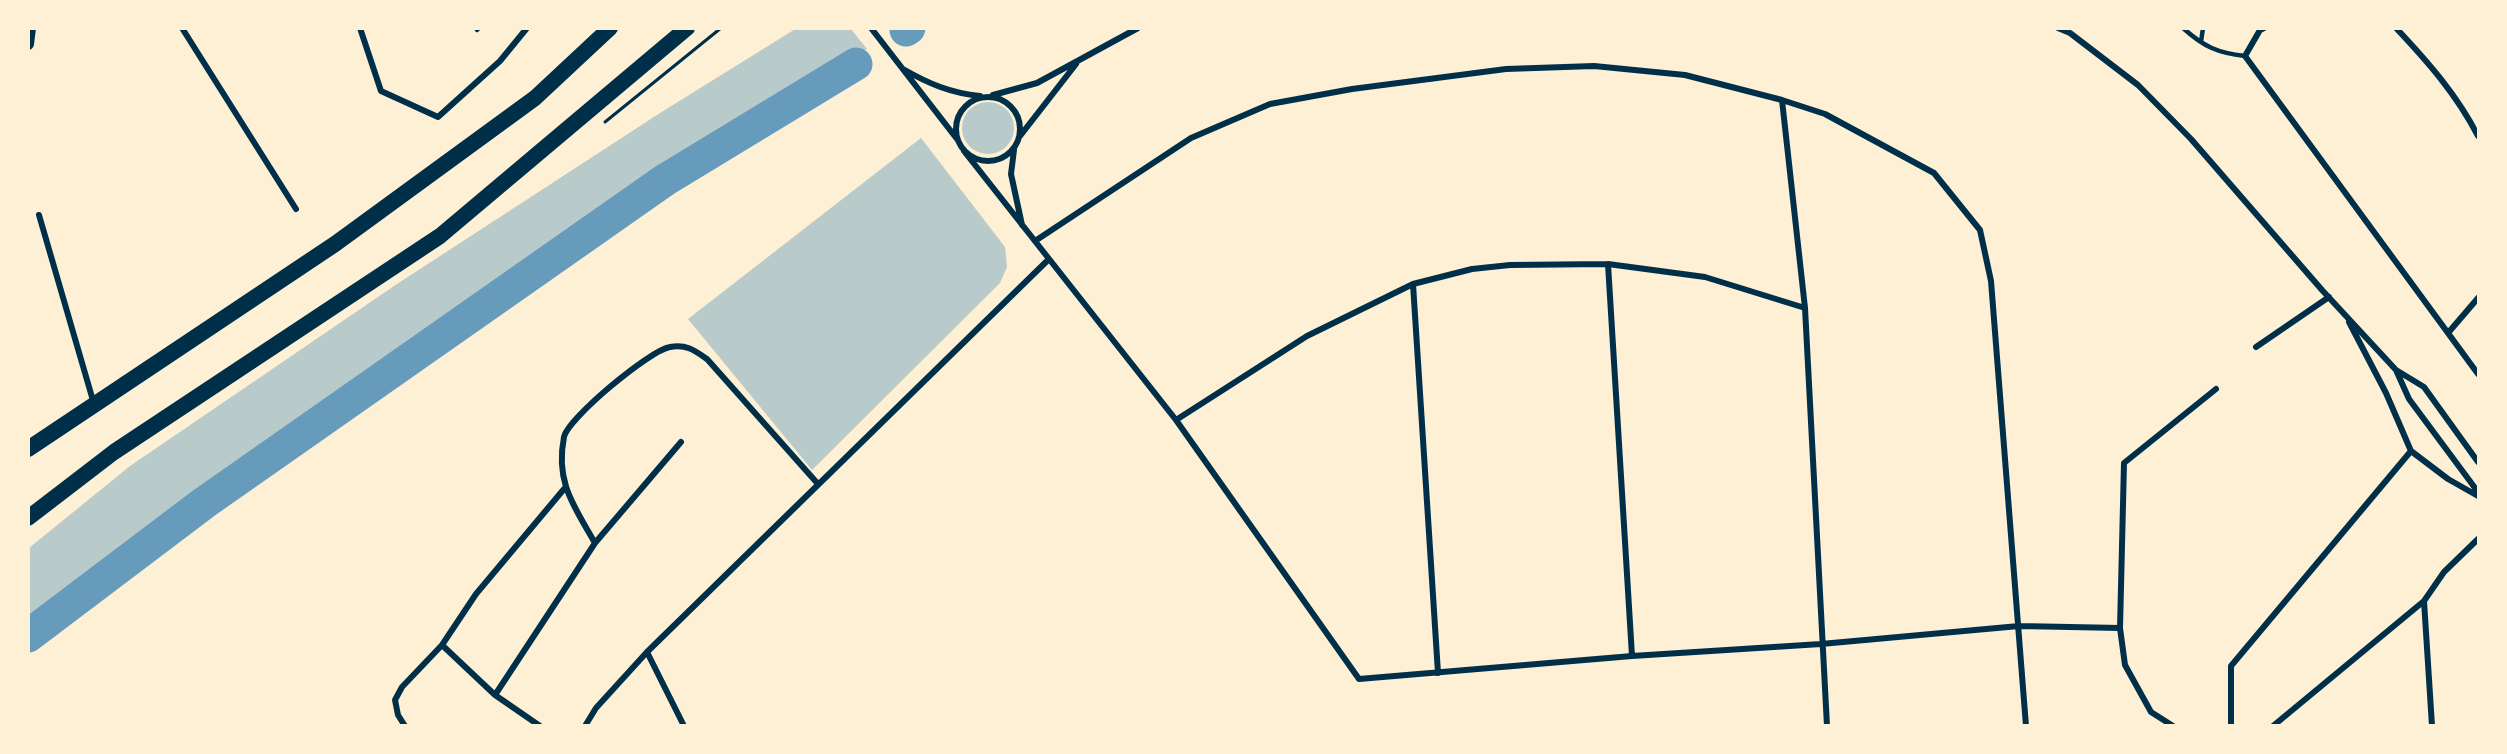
<!DOCTYPE html>
<html>
<head>
<meta charset="utf-8">
<style>
	body { margin:0 }
	#map { position:relative; width:2507px; height:754px; overflow:hidden; background:#fdf0d5; font-family:"Work Sans",sans-serif }
	canvas { display:block }
	.frame { position:absolute; inset:0; border:30px solid #fdf0d5; pointer-events:none }
</style>
</head>
<body>
<div id="map">
<canvas width="2507" height="754"></canvas>
<div class="frame"></div>
</div>
<script>
const g = document.querySelector('canvas').getContext('2d');
g.lineJoin = 'round';
function fill(path, color) {
  g.fillStyle = color;
  g.fill(path, 'evenodd');
}
function trace(path, color, width, dash) {
  g.strokeStyle = color;
  g.lineWidth = width;
  g.lineCap = dash ? 'butt' : 'round';
  g.setLineDash(dash || []);
  g.stroke(path);
}
const green = new Path2D(`
	M797,28L851,29L867,49C579,227 299,421 29,625V548L130,466L397,284L660,113Z
	M962 128a26 26 0 1 1 52 0a26 26 0 1 1-52 0Z
	M921,138L1005,247L1007,267L1000,283L812,470L688,319Z`);
const river = new Path2D(`
	M906,30L909,28
	M28,636L204,503L665,180L856,64`);
const path = new Path2D(`
	M605,122L721,28`);
const service = new Path2D(`
	M2183,28C2204,47 2218,53 2245,56
	M477,30L479,28
	M2201,42L2203,28`);
const minor = new Path2D(`
	M182,28L296,209
	M360,28L381,91L438,117L500,61L527,28
	M871,28L957,139
	M2058,28L2070,33L2138,85L2191,139L2322,290L2396,370L2424,387L2478,462
	M2264,28L2260,30L2245,56L2478,374
	M2396,28C2428,62 2457,95 2478,136
	M903,69C929,84 951,93 980,96
	M993,95L1037,83L1138,28
	M956 129a32 32 0 1 1 64 0a32 32 0 1 1-64 0Z
	M1782,100L1805,308L1827,726
	M1020,136L1076,64
	M1014,150L1011,174L1022,225
	M964,151L1176,420L1359,679L1632,656L1821,644L2019,626L2120,628
	M39,215L94,404
	M1035,241L1191,138L1270,104L1352,89L1506,69L1594,66L1685,75L1782,100L1825,114L1934,173L1980,230L1991,281L2026,726
	M1608,264L1632,656
	M1413,284L1438,673
	M2349,322L2386,393L2411,451L2448,479L2478,496
	M2448,333L2478,298
	M2256,347L2329,297
	M2396,370L2409,399L2478,492
	M1176,420L1307,336L1413,284L1472,269L1510,265L1608,264L1705,277L1805,308
	M595,543C574,506 555,482 564,437C568,418 650,350 670,347C686,344 694,350 707,359L818,484
	M2424,601L2432,726
	M442,645L495,695L540,726
	M647,652L684,726
	M495,695L595,543L681,442
	M405,726L398,715L395,700L402,687L442,645L476,594L564,489
	M585,726L596,708L647,652L1049,259
	M2173,726L2151,712L2125,665L2120,628L2124,463L2216,389
	M2231,726V666L2411,451
	M2273,726L2424,601L2444,572L2478,539`);
const secondary = new Path2D(`
	M28,44L30,28`);
const trunk = new Path2D(`
	M28,449L335,244L535,98L610,28
	M28,518L114,452L440,236L687,28`);
fill(green, '#b9caca');
trace(river, '#669bbc', 33);
trace(path, '#003049', 3);
trace(service, '#003049', 4.5);
trace(minor, '#003049', 6);
trace(secondary, '#003049', 12);
trace(trunk, '#003049', 16);
</script>
</body>
</html>
